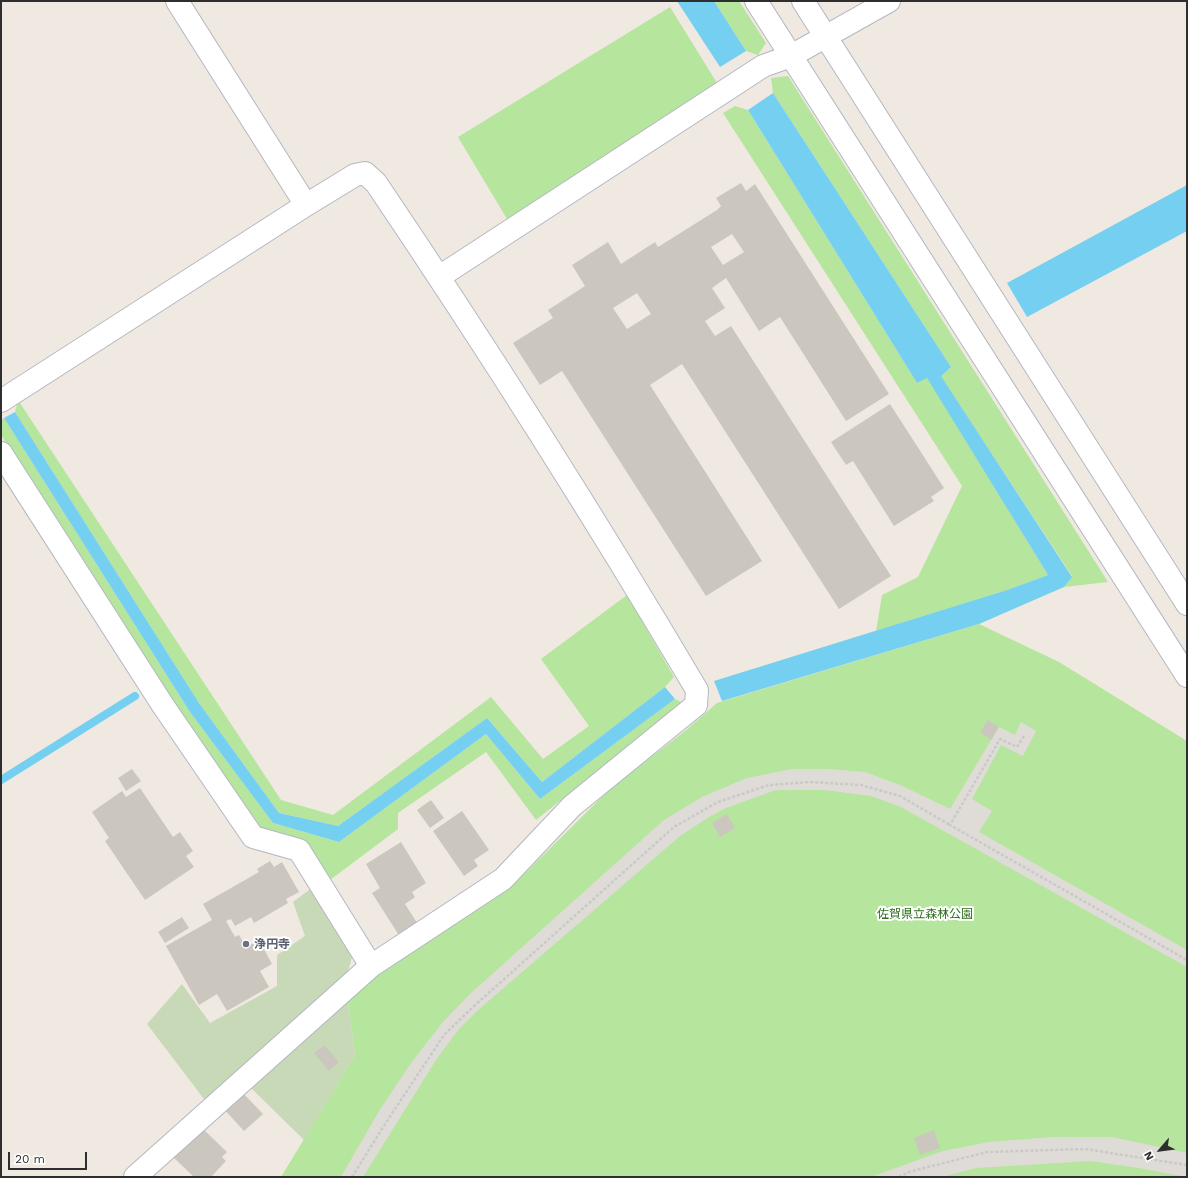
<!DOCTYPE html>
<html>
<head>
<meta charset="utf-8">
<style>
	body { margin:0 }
	#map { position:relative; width:1188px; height:1178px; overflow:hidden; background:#efe9e1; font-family:"Work Sans",sans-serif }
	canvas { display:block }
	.frame { position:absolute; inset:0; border:2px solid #2e2e2e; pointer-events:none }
	.north { position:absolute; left:1140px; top:1130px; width:40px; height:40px; -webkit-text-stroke:3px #fff; paint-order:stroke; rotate:242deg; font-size:11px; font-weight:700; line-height:16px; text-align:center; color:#2e2e2e }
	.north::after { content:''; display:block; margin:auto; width:14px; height:18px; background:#2e2e2e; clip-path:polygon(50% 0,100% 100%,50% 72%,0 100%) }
	.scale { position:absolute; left:8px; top:1152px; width:79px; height:18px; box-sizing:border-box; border:2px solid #2e2e2e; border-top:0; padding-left:5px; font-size:12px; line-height:14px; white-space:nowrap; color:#2e2e2e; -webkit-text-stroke:3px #fff; paint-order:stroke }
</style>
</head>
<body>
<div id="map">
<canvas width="1188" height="1178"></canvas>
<div class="frame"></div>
<div class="north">N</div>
<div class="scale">20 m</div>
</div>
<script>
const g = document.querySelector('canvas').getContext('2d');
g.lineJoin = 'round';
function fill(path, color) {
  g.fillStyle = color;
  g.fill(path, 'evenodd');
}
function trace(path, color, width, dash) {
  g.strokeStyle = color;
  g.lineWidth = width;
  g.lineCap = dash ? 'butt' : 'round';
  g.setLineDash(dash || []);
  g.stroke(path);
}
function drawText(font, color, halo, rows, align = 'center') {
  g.font = font + ' "Work Sans","Noto Sans JP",sans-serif';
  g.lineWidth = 4;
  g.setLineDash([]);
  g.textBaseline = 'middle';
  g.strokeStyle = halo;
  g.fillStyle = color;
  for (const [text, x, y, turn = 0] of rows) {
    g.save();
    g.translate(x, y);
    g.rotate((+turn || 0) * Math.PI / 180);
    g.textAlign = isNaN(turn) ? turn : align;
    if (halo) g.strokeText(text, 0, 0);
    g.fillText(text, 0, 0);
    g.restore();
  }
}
const green = new Path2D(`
	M714,1H739L766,43L758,55L746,51Z
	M670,7L717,83L507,219L458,137Z
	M788,76L1108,582L1064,587L1072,576L940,375L951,367L773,93L771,78Z
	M735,106L748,110L917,383L927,377L1048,575L1007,590L876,631L882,595L918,577L962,486L723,113Z
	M18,400L281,800L333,815L491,697L543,759L589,726L541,659L627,595L674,677L665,687L542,782L487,718L338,826L279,813L199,703L15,412Z
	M4,418L190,712L273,823L339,842L486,734L540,799L675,699L683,703L536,820L486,752L398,813V829L326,883L266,835L182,721L1,435V420Z
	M979,624L1059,662L1187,741V1177H281L355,1055L347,996L511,887L611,788L685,731L717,703Z`);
const cemetery = new Path2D(`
	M313,887L353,953L348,972L207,1103L147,1024L182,984L210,1023L277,986V955L305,936L293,902Z
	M347,996L355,1055L304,1140L248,1085Z`);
const plaza = new Path2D(`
	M1021,722L1036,731L1023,756L1001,745L972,799L992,811L979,832L1187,950V967L901,807L871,796L824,790H776L726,808L709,817L680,836L477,1011L458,1030L436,1060L363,1177H341L379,1111L411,1063L442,1023L471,993L664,820L702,797L747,778L792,769H828L865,772L900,785L950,809L999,727L1015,735Z
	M1053,1137H1112L1187,1153V1177L1139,1168L1091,1161L976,1168L942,1177H871L943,1151L989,1142Z`);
const water = new Path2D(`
	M677,1H714L746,51L720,67Z
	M773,93L951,367L941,376L1072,577L1064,587L979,624L722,701L714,681L1007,590L1048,575L927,378L917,383L748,110Z
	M1187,185V231L1027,317L1007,283Z
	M15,412L199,703L279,813L338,826L487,718L542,782L665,687L675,699L540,799L486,734L339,842L273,823L190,712L4,418Z`);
const stream = new Path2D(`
	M1,780L135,696`);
const building = new Path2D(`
	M741,183L746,191L755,184L889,394L846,421L780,317L759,331L726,278L712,288L725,308L705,321L715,336L731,326L891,576L839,609L682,364L650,385L762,561L706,596L562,371L540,385L513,343L553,318L548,310L585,286L572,265L608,242L621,264L655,242L658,247L717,210L721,206L716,198ZM732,234L744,252L723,265L711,247ZM637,293L651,314L627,329L613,308Z
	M890,404L944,488L931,497L934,501L894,526L853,461L846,465L831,442Z
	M988,720L999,727L991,740L980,732Z
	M132,769L141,781L126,791L118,778Z
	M140,788L173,837L180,832L193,851L186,856L194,867L145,900L105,841L109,838L92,812L122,791L126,797Z
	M431,800L444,818L430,828L417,810Z
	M462,811L489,850L474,860L478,866L464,876L433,831Z
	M727,814L735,828L720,837L712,823Z
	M401,842L426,883L412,892L415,897L405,904L419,926L400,937L372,893L380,888L366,864Z
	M270,861L274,867L282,862L299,892L286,899L288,903L254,923L251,917L235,926L231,919L226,921L235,937L239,935L246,947L259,940L272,964L260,971L269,987L227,1011L217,994L199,1005L166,946L212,920L203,904L259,872L257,869Z
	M182,917L189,928L165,943L158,932Z
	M324,1045L339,1062L329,1071L314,1053Z
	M241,1091L263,1114L244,1131L223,1108Z
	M202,1128L227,1152L222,1157L226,1161L211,1177H194L173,1157Z
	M934,1130L940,1148L920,1155L914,1138Z`);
const path = new Path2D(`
	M1024,736L1017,747L1000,739L950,825L1187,960
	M352,1177L387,1121L444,1035L474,1006L674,827L718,802L769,785L810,782L861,785L900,796L950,825
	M899,1177L909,1172L987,1152L1085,1149L1187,1165`);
const minor = new Path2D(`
	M177,1L306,205
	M756,1L1187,676
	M803,1L1187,604
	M439,277L763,66L791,56L889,1
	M1,401L306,205L355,175L365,173L376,183C488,349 595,518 697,690L696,705L572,806L503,879L371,966L135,1177
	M1,453L162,704L253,837L299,850L371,966`);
const markers = [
	[246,944,4,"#6b7280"]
];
const parkNames = [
	["佐賀県立森林公園",925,914]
];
const worshipNames = [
	["浄円寺",254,944]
];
fill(green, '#b6e59e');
fill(cemetery, '#c8d9b8');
fill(plaza, '#dfdcd8');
fill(water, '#75cff0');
trace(stream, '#75cff0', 8);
fill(building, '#cbc7bf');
trace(minor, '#b4b7c1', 24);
trace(path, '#c9c9c9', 2.5, [3, 2]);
trace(minor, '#fff', 22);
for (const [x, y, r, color] of markers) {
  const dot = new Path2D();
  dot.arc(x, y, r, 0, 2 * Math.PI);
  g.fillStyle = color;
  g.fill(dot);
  trace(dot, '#fff', 1.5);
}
drawText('12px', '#2c6e1b', '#fff', parkNames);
drawText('bold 12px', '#5b616d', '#fff', worshipNames, 'left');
</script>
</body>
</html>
